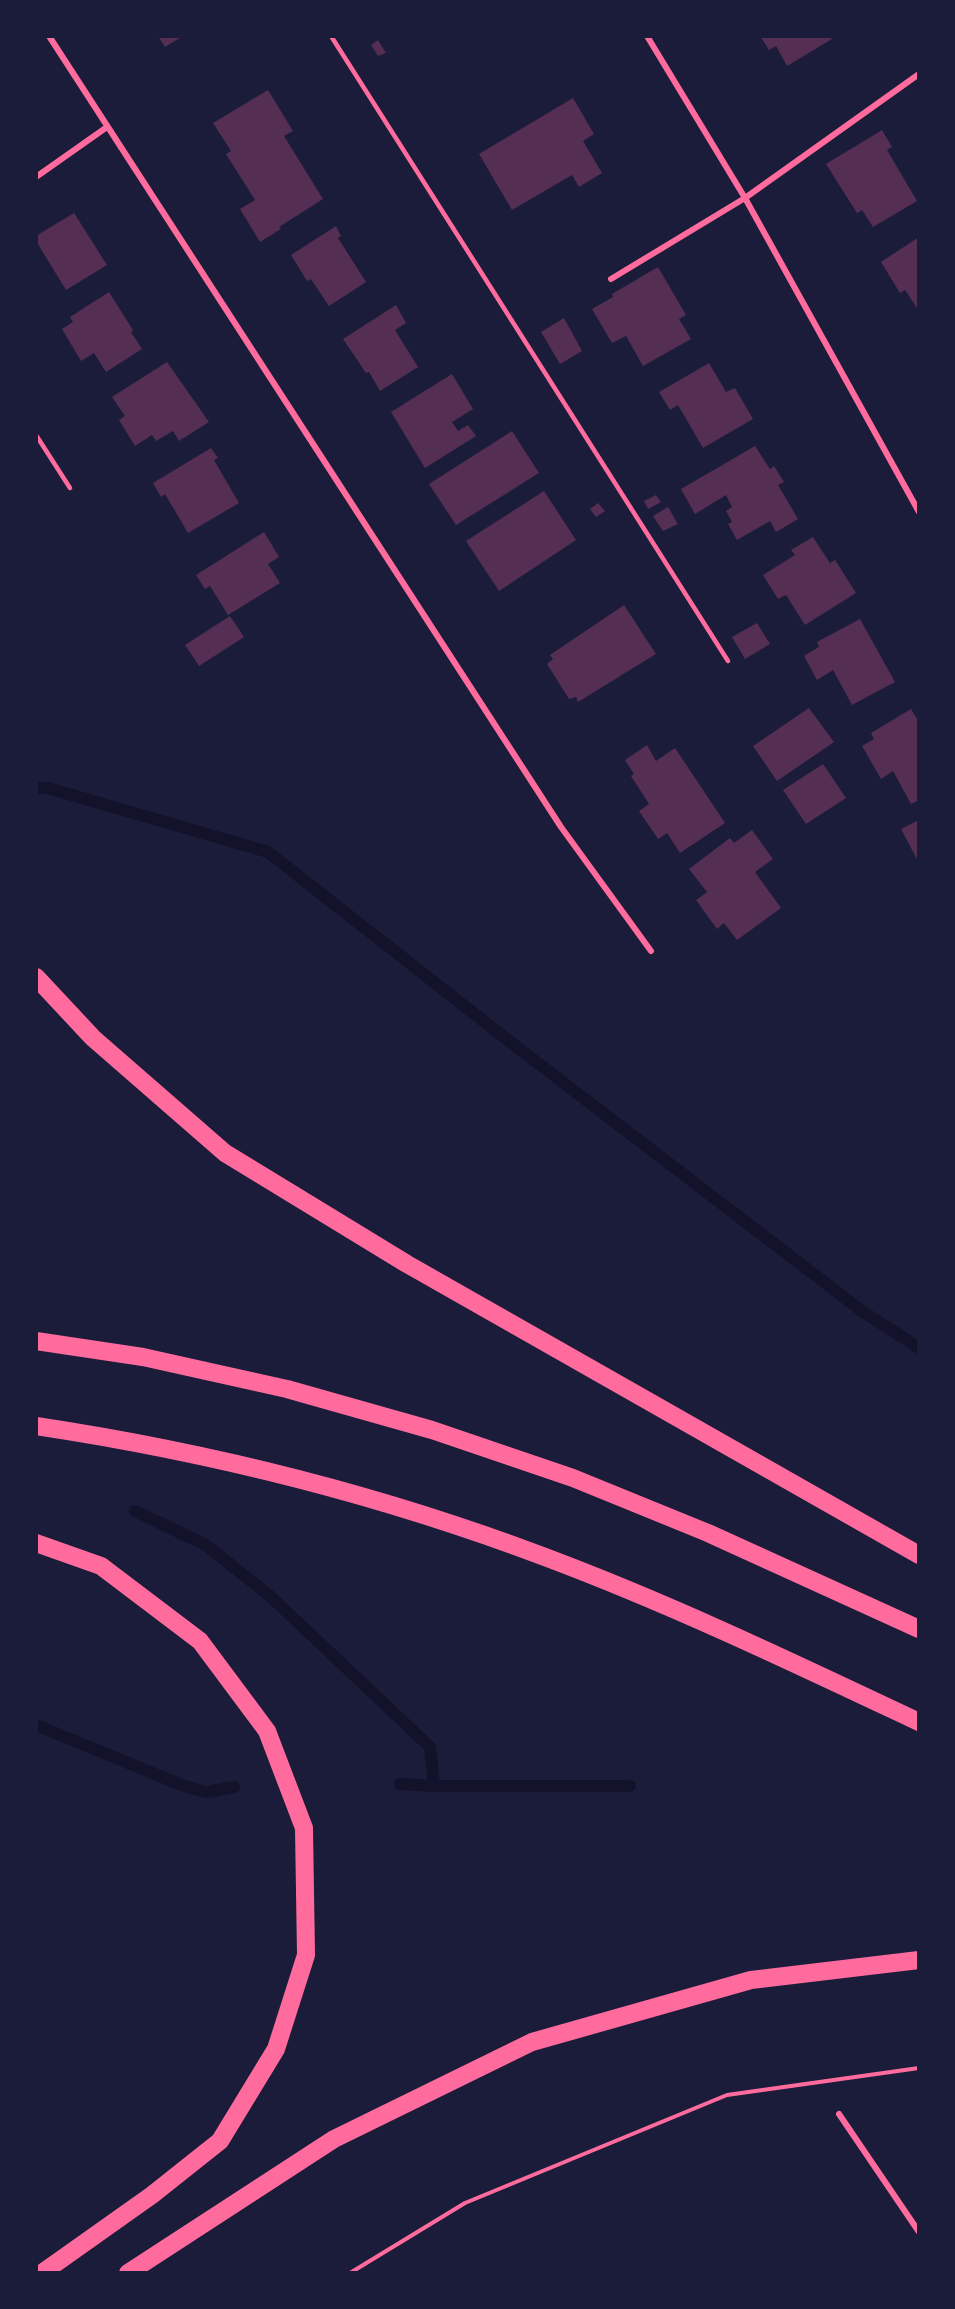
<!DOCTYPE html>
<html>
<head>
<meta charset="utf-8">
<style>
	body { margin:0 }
	#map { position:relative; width:955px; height:2309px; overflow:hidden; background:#1b1b3a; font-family:Arial,sans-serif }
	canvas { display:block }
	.frame { position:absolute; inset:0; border:38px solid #1b1b3a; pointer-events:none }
</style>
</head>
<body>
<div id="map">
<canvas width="955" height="2309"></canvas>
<div class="frame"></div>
</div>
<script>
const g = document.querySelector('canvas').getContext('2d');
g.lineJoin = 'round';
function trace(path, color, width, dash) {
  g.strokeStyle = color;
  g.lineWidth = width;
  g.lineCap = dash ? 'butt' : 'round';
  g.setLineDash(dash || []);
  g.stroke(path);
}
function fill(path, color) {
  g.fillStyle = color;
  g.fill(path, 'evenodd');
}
const stream = new Path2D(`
	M36,788H48L268,852L509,1041L862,1311L919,1348
	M135,1511L206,1545L270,1596L430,1747L434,1786L400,1784
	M36,1725L184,1786L206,1792L234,1787
	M434,1786H630`);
const building = new Path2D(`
	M158,36H183L165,47Z
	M760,36H830L832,39L787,66L776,46L769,50Z
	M378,40L386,53L378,56L371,45Z
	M268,90L293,131L284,136L323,199L279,227L281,229L260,242L240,209L255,200L226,154L231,151L213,123Z
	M573,98L594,134L583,141L602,173L579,187L572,175L512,210L479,154Z
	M882,130L892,147L887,150L917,201L873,227L862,210L857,213L826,164Z
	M74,213L107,265L66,290L36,241V236Z
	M336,226L341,236L338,238L366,282L329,306L311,279L307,281L291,255Z
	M919,237V311L905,290L900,293L881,262Z
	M658,267L686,315L679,319L691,339L643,366L626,336L612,343L592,309L613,297L612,294Z
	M109,292L133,330L131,332L142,349L106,372L94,353L81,361L62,329L73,322L70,317Z
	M396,305L406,323L395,330L418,367L380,391L369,372L366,373L343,339Z
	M564,318L582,351L560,364L541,332Z
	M167,362L209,422L179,441L173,431L156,441L152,435L135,446L119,420L125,416L112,397Z
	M709,363L726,392L735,388L753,419L703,448L678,405L670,410L659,392Z
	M452,374L473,409L452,422L458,431L468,425L476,436L425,468L391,412Z
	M512,431L539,473L456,525L429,484Z
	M755,446L770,469L774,466L784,482L778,485L798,519L776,532L770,521L737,540L728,524L732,522L726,511L732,507L726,495L695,514L681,489Z
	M211,448L218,458L214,460L239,503L188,533L165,494L161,497L153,483Z
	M544,491L576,540L499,591L466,541Z
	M656,495L661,502L648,509L644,501Z
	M598,503L605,511L596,517L590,509Z
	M668,507L678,524L663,531L653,516Z
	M264,532L279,557L268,564L280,583L228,615L210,586L205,589L196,575Z
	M813,537L830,563L835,560L856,593L805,625L786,595L778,599L763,575L795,555L791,550Z
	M624,605L656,654L578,702L576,697L569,699L547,664L553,659L550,655Z
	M230,616L244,637L199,666L185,645Z
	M860,619L895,682L852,705L833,670L817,680L804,656L819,647L817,642Z
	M757,623L770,644L745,659L732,637Z
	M809,708L834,742L777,781L753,746Z
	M911,709L919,722V800L911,804L893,771L881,779L862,746L874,739L871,733Z
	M647,745L656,761L675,748L725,823L680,853L667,833L658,839L639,811L649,804L631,776L634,774L625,760Z
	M823,764L846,798L806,824L783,790Z
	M919,820V863L901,829Z
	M752,830L773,859L755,872L781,908L737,940L724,923L717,929L696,900L707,892L689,869L730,838L734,843Z`);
const path = new Path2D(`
	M350,2273L465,2203L727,2095L919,2068`);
const service = new Path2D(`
	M331,36L728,661
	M36,435L70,488`);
const minor = new Path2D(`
	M49,36L561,827L651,951
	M647,36L745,198L919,512
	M36,177L107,127
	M611,279L745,198L919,74
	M839,2114L919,2232`);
const motorway = new Path2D(`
	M36,977L93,1038L225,1153L407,1264L919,1555
	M36,1341L143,1357L287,1389L432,1430L573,1478L708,1533L919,1629
	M36,1426C209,1452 381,1495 545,1557C673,1605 796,1664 919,1722
	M36,1543L101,1566L200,1641L267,1731L304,1828L306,1955L276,2049L220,2141L152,2195L42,2273
	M128,2273L334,2139L532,2042L751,1980L919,1960`);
trace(stream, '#12122b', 12);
fill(building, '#542f53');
trace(path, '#ff6b9d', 4);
trace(service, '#ff6b9d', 4.5);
trace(minor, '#ff6b9d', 6);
trace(motorway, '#ff6b9d', 18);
</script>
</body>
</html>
